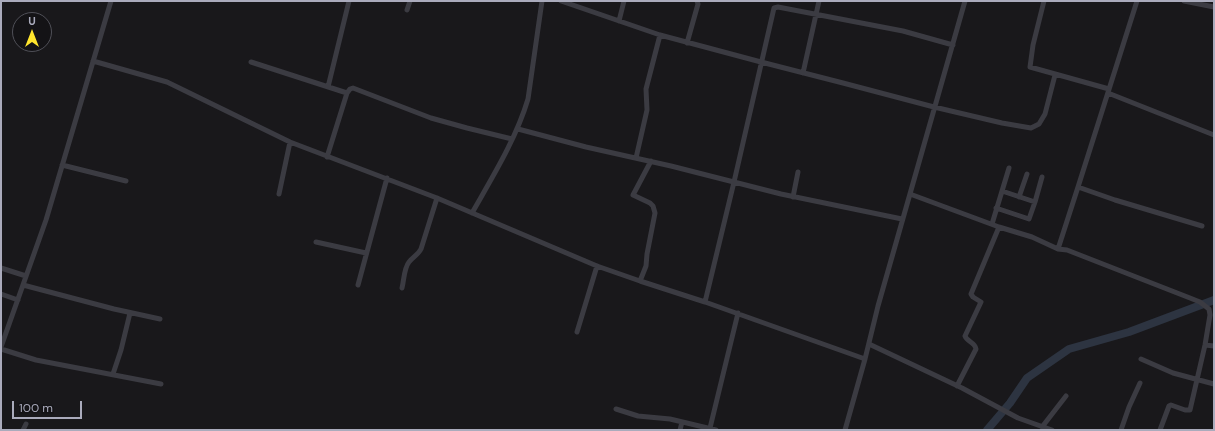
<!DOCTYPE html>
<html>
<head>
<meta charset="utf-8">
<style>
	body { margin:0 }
	#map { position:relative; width:1215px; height:431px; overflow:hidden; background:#19181b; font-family:"DM Sans",sans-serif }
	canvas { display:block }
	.frame { position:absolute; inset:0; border:2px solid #aaabbc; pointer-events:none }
	.north { position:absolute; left:12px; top:12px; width:40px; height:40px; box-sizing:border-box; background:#141316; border:1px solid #505058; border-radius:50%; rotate:0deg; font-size:11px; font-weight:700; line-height:16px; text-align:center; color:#aaabbc }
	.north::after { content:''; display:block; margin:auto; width:14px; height:18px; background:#ffe52d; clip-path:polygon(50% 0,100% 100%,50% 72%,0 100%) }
	.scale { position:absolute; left:12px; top:401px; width:70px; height:18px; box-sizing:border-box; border:2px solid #aaabbc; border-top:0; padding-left:5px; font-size:12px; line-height:14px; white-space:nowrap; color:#aaabbc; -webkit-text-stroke:3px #141316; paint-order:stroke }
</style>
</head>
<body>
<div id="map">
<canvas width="1215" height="431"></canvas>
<div class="frame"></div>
<div class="north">U</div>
<div class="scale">100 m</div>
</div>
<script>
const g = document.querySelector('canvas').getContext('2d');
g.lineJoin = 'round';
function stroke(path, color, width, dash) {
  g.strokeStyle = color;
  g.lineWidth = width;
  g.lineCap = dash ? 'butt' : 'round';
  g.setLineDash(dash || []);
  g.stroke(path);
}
stroke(new Path2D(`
	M987,430L1010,403L1027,378L1069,349L1129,332L1214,300`), '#2d3441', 8);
stroke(new Path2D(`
	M561,1L660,35L761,62L843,83L934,107L1002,123L1031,128L1039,124L1045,114L1055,75
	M1044,1L1033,45L1030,67L1109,89
	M1137,1L1078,187L1058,249L1067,250L1190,298L1200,302L1209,309L1210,315L1205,345L1190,410H1185L1171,405L1169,406L1160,430
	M1184,1L1214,7
	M407,10L410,1
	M619,21L624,1
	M687,43L698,4L697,1
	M93,61L167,82L290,142L437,198L597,266L640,281L705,302L865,359
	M251,62L347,93
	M803,73L819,1
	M328,87L349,1
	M1108,93L1214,135
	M518,129L586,147L671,166L781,194L902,219
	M327,157L347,93L350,89L353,88L431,118L467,128L512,139
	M636,158L647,110L646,89L660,35
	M62,165L126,181
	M1078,187L1115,200L1202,226
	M1002,191L1035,202L1042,177
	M279,194L290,142
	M910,194L999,227L1032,237L1058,249
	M793,197L798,172
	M1019,197L1027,174
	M996,208L1029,219L1035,202
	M472,213C493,176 516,139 528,99L542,1
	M992,224L1009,168
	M316,242L366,253
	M1,268L26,276
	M640,281L646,266L647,254L655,213L653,206L650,203L633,195L651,161
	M23,285L114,309L160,319
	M358,285L387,178
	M402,288C404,280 404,268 409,262C413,257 418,255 421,249L437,198
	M1,294L18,300
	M705,302L734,182L774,8L778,7L903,31L953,45
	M577,332L597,266
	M869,344L962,388L1018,418L1052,430
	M1205,345L1214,346
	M1,347L46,220L111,1
	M1,349L36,360L161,384
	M1141,359L1173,373L1214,384
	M113,374L121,350L130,313
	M957,386L976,349C975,342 967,342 965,336L981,302L973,297L971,294L999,227
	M616,409L638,416L670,419L716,430
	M1042,427L1066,396
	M710,428L738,313
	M23,430L26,424
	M680,430L682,422
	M845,430L865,359L878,306L965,1
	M1121,430L1129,407L1140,383`), '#3b3b42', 5);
</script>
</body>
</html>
